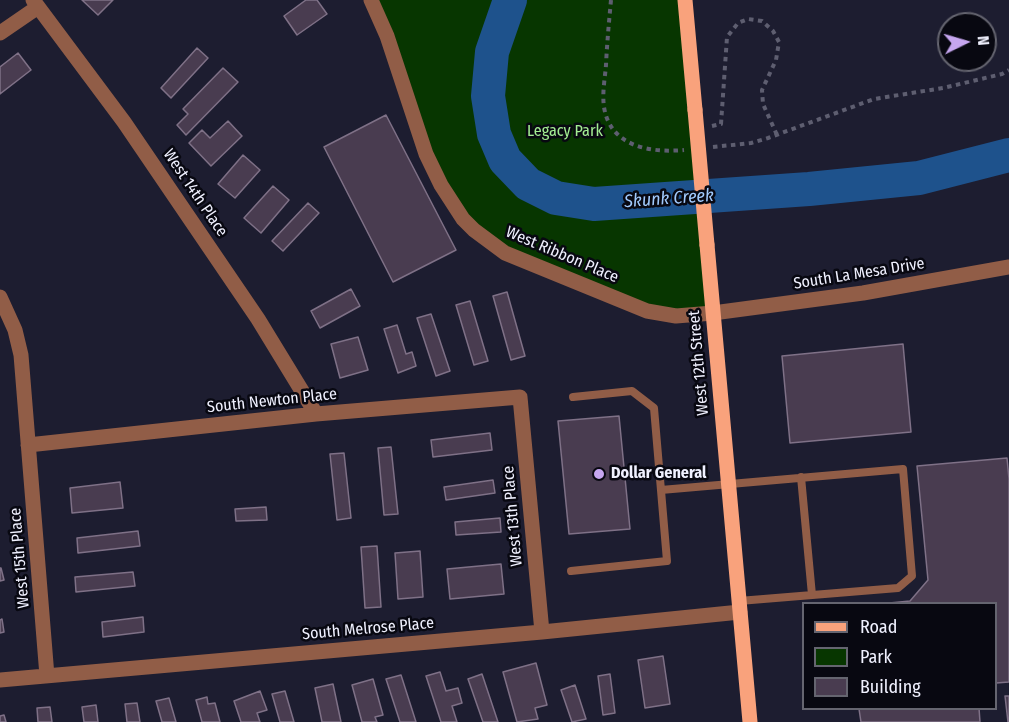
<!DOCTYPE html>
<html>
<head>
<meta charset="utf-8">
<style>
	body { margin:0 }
	#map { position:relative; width:1009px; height:722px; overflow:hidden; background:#1d1d30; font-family:"Fira Sans Condensed",sans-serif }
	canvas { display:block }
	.legend { position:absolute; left:802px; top:602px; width:195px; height:108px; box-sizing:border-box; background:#080811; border:2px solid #656570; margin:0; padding:8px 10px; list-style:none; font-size:18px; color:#f0f1ff }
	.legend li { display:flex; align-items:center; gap:12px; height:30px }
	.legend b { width:30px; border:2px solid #656570 }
	.north { position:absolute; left:937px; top:12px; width:60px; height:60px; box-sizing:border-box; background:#080811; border:2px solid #656570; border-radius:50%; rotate:85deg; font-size:16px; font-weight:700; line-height:24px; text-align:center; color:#f0f1ff }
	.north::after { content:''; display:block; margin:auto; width:21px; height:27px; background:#c6a6f0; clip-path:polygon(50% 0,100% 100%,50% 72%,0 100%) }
</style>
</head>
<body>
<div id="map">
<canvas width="1009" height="722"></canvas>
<ul class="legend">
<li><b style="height:8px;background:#f9a27c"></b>Road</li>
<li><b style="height:16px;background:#073600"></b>Park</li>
<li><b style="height:16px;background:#493c50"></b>Building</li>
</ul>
<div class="north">N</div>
</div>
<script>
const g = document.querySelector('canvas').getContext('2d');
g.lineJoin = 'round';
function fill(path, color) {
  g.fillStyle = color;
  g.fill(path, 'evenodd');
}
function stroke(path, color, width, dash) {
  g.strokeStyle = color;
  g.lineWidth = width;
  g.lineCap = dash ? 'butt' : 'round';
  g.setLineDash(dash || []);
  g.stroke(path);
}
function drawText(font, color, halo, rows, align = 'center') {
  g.font = font + ' "Fira Sans Condensed",sans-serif';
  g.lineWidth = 5;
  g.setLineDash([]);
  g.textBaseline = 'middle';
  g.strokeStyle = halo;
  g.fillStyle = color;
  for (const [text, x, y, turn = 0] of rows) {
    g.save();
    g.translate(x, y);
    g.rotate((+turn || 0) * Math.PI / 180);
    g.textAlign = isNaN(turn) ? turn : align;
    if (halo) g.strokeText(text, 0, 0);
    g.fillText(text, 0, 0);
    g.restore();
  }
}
fill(new Path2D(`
	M368,0H686L713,313L647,311L505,253L463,219L426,154Z`), '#073600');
stroke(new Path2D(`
	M510,0L492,52L488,96L494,134L505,160L528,184L556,198L594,204L809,189L919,178L1009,155`), '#1e528c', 34);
const building = new Path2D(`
	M82,0H113L98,15Z
	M306,0H317L327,14L297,35L284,16Z
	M197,48L208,58L171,98L161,88Z
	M18,53L31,70L0,94V67Z
	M223,68L238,82L186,135L177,125L188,114L183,109Z
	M386,115L456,250L393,282L324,147Z
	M228,121L242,136L211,166L189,143L202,130L210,138Z
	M243,155L260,170L235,198L218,184Z
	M273,186L289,200L261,233L244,218Z
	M308,203L319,213L283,251L272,241Z
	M351,289L360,306L320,328L311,311Z
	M507,292L525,356L511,360L493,296Z
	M470,301L488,361L474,365L456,305Z
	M431,314L450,371L436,376L417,318Z
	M397,325L406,354L412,352L416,366L398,373L384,329Z
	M358,337L368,370L340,378L331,344Z
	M903,344L911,432L790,443L782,356Z
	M619,416L630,529L569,534L558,421Z
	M490,433L492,450L433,457L431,440Z
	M391,447L398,514L384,515L378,448Z
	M344,453L351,518L337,520L330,454Z
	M1007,458L1009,479V682L996,683V604H879L910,601L928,580L917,466Z
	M493,480L495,493L446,500L444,487Z
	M120,482L123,508L72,513L70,488Z
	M266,507L267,520L236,521L235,509Z
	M500,518L501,532L456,535L455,522Z
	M138,531L140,546L78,553L77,538Z
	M377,546L381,607L365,608L361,547Z
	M420,551L423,597L398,599L395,553Z
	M501,564L504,594L450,599L447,569Z
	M0,568H1L4,580L0,581Z
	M133,572L135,586L76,592L75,577Z
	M143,617L144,632L103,637L102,622Z
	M2,619L4,632L0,633V620Z
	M663,656L670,704L645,708L638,660Z
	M536,663L547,705L535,708L538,719L517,722L503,672Z
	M440,672L446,691L458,688L462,703L452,706L457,722H441L426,676Z
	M482,674L498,722H483L468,679Z
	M610,674L615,713L603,715L598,676Z
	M401,675L416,722H400L386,679Z
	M373,679L383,715L375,717L377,722H362L352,685Z
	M333,684L341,722H322L315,688Z
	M575,685L586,719L572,722L561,690Z
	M260,691L267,710L257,713L260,722H241L234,701Z
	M285,691L294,722H280L272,694Z
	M1005,696H1009V722H1008Z
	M207,697L208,704L215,703L220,722H202L196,700Z
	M169,698L176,722H162L156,701Z
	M137,703L140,722H127L125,704Z
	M96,705L98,722H84L82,707Z
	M50,707L52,722H38L37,708Z
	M979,708L980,722H861L859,709Z
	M4,715L6,722H0V716Z`);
fill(building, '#493c50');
stroke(building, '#7f7187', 1.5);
stroke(new Path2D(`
	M611,0C609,22 607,43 606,65C605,78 602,93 604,107C610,147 651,153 684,150
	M712,126L721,124L727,37L738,23L748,19L762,21L773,31L779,42L776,60L762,90L763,104L777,135
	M713,147L751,143L768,138L874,99L943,88L1002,74L1009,70`), '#5e5e70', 4, [4.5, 4.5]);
stroke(new Path2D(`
	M801,477L812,595
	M661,490L903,469L912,576L898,588L739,601
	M571,571L667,561L654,408L632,391L573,397`), '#915d47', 8);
stroke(new Path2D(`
	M33,0L124,122L258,319L316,414
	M371,0L387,36L426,154L441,185L463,219L474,230L505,253L647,311L676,316L713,313
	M0,33L38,7
	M0,297L15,330L21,355L47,676
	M28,445L316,414L520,397L542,632
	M0,680L542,632L740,612`), '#915d47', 15);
stroke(new Path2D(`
	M713,313L863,293L1009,267`), '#915d47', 15);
stroke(new Path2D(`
	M685,0L695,110
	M707,245L750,722`), '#f9a27c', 15);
stroke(new Path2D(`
	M695,110L707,245`), '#f9a27c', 15);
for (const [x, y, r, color] of [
	[599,474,6,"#c6a6f0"]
]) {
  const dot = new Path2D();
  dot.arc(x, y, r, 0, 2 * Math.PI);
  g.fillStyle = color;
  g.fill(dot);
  stroke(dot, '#080811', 2);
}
drawText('16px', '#a3ed93', '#080811', [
	["Legacy Park",565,132]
]);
drawText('16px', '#f0f1ff', '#080811', [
	["West 14th Place",195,193,56],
	["West Ribbon Place",562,255,23],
	["South La Mesa Drive",859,274,-9],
	["West 12th Street",699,363,-95],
	["South Newton Place",272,401,-6],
	["West 13th Place",513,516,-95],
	["West 15th Place",20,558,-95],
	["South Melrose Place",368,629,-5]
]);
drawText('bold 16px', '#f0f1ff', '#080811', [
	["Dollar General",611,474]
], 'left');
drawText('italic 18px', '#a1cafd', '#080811', [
	["Skunk Creek",669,199,-4]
]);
</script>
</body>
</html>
